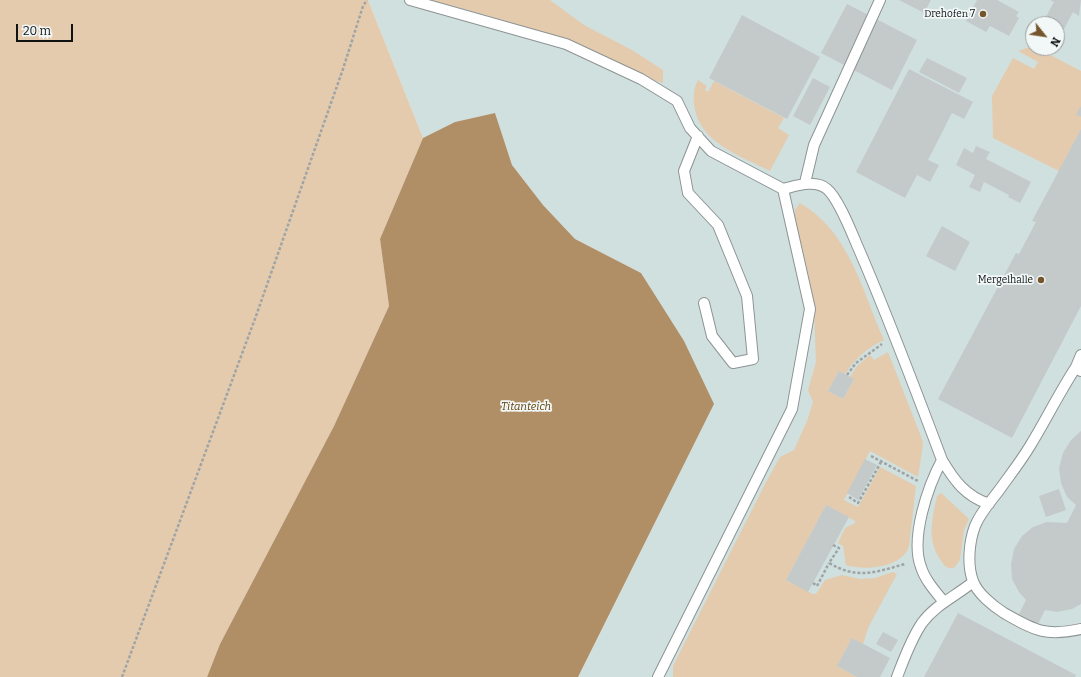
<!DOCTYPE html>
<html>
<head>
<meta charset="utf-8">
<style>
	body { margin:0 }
	#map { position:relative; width:1081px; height:677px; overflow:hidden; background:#e5ebeb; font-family:Bitter,serif }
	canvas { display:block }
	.north { position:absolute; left:1025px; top:16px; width:40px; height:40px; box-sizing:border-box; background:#f2f8f8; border:1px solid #989c9c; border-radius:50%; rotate:120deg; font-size:11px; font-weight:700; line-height:16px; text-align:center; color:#111313 }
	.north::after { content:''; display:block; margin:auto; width:14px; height:18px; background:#75552b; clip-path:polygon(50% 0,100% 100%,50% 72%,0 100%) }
	.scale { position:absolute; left:16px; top:24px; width:57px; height:18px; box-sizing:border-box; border:2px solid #111313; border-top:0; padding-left:5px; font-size:12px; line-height:14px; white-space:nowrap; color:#111313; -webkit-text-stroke:3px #f2f8f8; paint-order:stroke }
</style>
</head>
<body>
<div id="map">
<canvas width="1081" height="677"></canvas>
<div class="north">N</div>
<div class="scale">20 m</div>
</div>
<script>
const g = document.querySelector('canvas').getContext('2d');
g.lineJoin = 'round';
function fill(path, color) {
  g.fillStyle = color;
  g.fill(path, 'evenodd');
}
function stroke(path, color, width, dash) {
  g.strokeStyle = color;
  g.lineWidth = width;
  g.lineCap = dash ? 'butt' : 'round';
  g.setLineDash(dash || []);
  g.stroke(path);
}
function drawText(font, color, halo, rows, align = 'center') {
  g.font = font + ' Bitter,serif';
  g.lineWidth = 3.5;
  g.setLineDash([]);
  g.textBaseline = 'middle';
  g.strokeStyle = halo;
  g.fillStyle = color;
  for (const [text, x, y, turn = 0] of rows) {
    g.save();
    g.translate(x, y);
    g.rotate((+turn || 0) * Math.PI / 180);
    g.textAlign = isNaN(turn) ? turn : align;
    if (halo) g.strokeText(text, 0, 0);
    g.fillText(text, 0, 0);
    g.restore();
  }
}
fill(new Path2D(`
	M368,0H1081V677H578L714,404L641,273L575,239L543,205L512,165L495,113L455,122L423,138ZM1033,24H1057V48H1033Z`), '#d0e0df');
fill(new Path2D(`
	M0,0H368L423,138L380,239L389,306L334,426L220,644L207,677H0Z
	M429,0H550L584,25L632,50L663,70V83C631,74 603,55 572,43C525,26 477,12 429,0Z
	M1033,46L1081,71V129L1059,171L993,138L992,96L1013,58L1034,69L1038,62L1018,51Z
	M698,80L707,86L705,90L708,92L714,81L784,118L778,128L789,135L770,171C741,156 698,143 694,104C693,95 694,88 698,80Z
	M800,203C850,232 862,291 884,340C868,347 854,360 845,374L839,371L828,391L843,399L854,380L850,377L857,366L870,355L874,360L888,352L922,439L923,445L918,477L870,451L844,500L858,507L880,467L916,486L909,546C903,568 864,571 846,565L843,546L838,543L845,528L855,523V521L826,505L786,580L813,594H816L825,580L842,575L860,579L875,578L893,572L897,574L869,626L863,644L852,638L837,666L857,677H673V666L765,484L780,457L794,450L807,421L813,402L808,390L816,362L814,311L808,272L795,219V210Z
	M941,493L969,519L964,530L960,560L954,568C948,569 945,567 942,562C926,541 932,520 937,496Z`), '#e4cbae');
fill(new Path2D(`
	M495,113L512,165L543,205L575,239L641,273L684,341L714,404L578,677H207L220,644L334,426L389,306L380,239L423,138L455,122Z`), '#b08f66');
fill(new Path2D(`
	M899,0H931L924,13Z
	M977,0H997L1019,12L1016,16L1019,18L1009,36L990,26L986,32L966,21Z
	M1050,0H1081L1079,16L1073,12L1060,37L1057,36V24H1042L1054,2Z
	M847,4L917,40L892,90L821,53Z
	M742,15L820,57L787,119L709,78Z
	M927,58L967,78L959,93L919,72Z
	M909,69L973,102L964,119L952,113L928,160L939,165L930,182L917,175L905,198L856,172Z
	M813,78L830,87L810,125L793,116Z
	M1081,106V117L1076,114Z
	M1081,129V306L1012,438L938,399L1016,253L1019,254L1036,222L1032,221Z
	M976,146L990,152L986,159L1031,182L1020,203L1008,197L1009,195L984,182L980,192L969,187L975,175L956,165L964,148L973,153Z
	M942,226L970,242L955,271L926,256Z
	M839,371L854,379L843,399L828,391Z
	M1081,431V604L1072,609L1057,612L1045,610L1038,624L1019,614L1026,600L1019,592L1012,579L1011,564L1014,549L1022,536L1033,527L1047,522L1067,523L1076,505L1067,497L1061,483L1059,468L1063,453L1071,440Z
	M865,459L877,465L858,500L847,493Z
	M1059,489L1066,510L1046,517L1039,496Z
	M826,505L849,517L808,592L786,580Z
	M958,613L1076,675L1075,677H924Z
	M883,632L898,640L891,652L876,644Z
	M852,638L890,658L880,677H857L837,666Z`), '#c4cac9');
const service = new Path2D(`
	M410,0L566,44L641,79L677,101L690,128L711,151L783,189L810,309L792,409L658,677
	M698,136L684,171L688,193L718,225L747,296L753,359L733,363L712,336L704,303
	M805,183L814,145L880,0
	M783,189C796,186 815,179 827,189C838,198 851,231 857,245C888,316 915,388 942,460C954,480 965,496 989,504
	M1076,367L1081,355
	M1081,371L1076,367C1059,393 1046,420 1030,446C1021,461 1010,475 1000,489C992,500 980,513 975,526C969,542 967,565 973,581C977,593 993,606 1004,613C1034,630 1045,637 1081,629
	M942,460C928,486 910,538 921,567C925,580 935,591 944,602
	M897,677C904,659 911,639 922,623C935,605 956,596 973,582`);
stroke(service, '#8d9393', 12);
stroke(new Path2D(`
	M847,375L856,363L882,344
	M871,456L918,481
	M849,497L858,503L881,462
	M833,545L839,548L829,563C858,580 876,572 905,564
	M813,583L817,586L829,563
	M122,677L256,316L343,69L363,6L367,0`), '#9fa4a4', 2.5, [3, 2]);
stroke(service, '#fff', 10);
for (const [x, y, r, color] of [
	[983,14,4,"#75552b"],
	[1041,280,4,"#75552b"]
]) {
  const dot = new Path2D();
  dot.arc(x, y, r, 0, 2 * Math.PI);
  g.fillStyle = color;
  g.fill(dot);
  stroke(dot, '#f2f8f8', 1.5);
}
drawText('10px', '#111313', '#f2f8f8', [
	["Drehofen 7",975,14],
	["Mergelhalle",1033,280]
], 'right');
drawText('italic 11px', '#613f0a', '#f2f8f8', [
	["Titanteich",526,407]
]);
</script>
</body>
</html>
